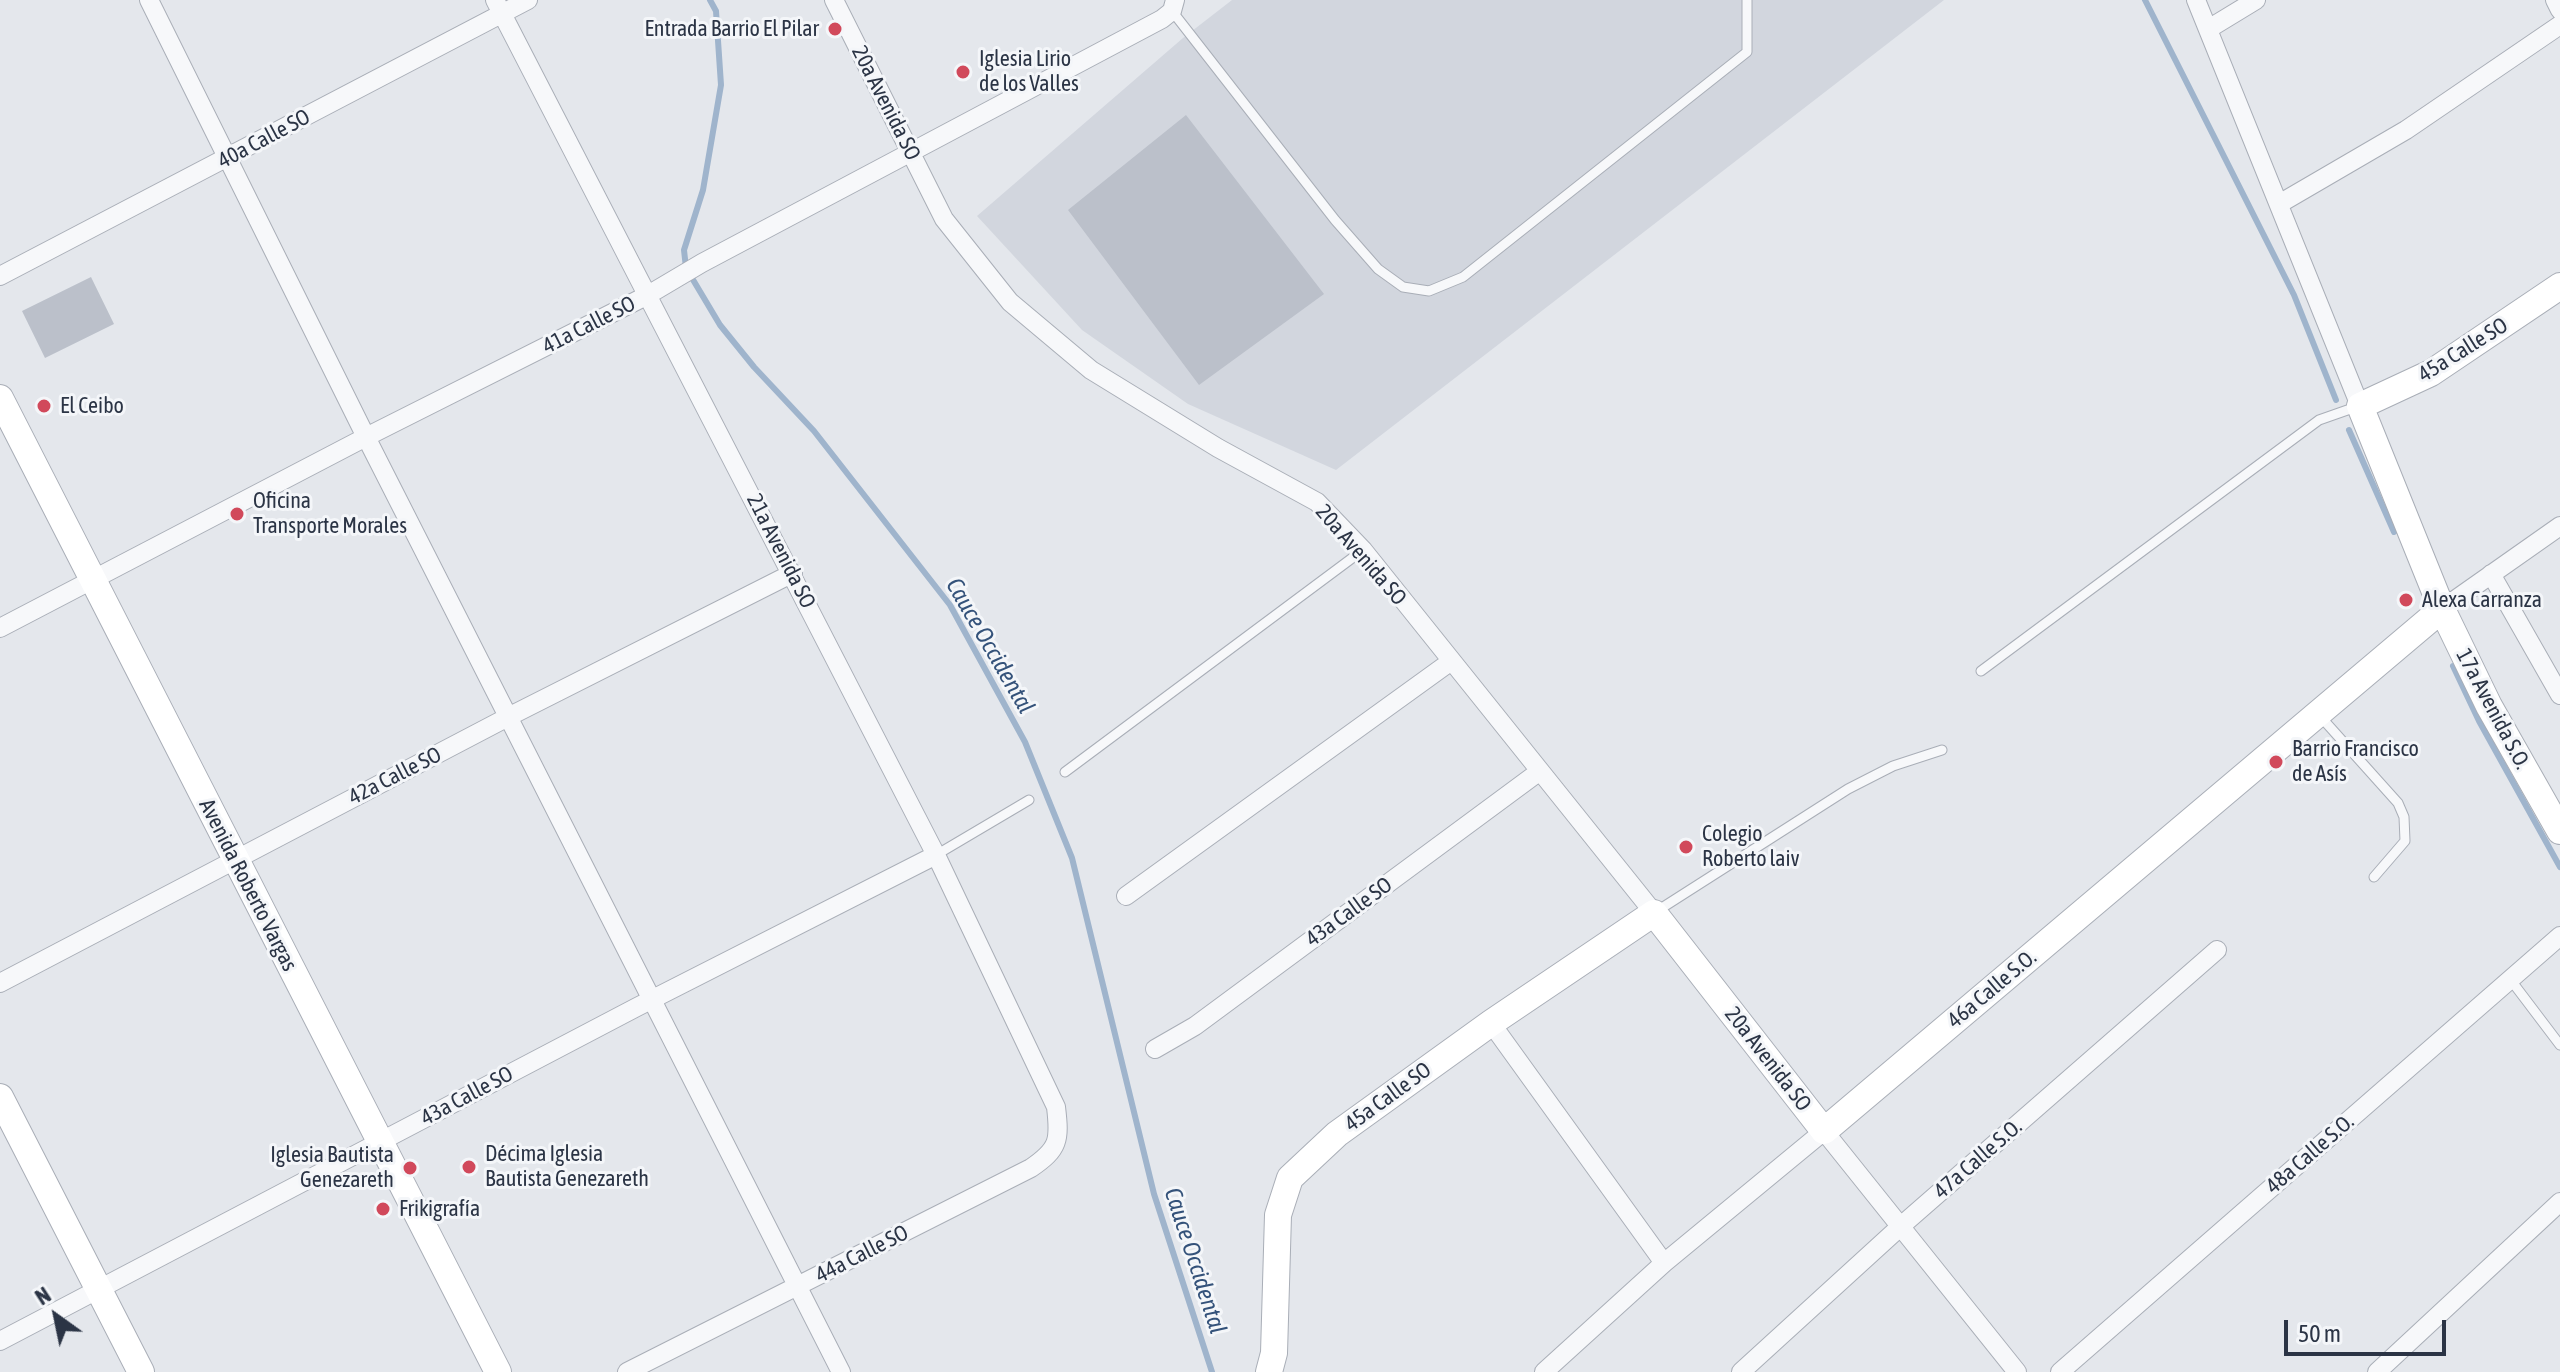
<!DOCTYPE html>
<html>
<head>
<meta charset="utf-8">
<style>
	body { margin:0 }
	#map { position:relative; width:2560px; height:1372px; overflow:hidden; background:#e4e7ec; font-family:"Asap Condensed",sans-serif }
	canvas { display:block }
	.north { position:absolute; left:16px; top:1276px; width:80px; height:80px; -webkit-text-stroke:6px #f4f6f9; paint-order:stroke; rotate:327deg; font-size:22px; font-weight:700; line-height:32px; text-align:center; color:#2b3445 }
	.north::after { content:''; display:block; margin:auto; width:28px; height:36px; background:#2b3445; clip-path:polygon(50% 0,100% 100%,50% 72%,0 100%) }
	.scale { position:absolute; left:2284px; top:1320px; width:162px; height:36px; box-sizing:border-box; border:4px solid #2b3445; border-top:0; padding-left:10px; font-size:24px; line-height:28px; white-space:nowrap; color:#2b3445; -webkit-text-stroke:6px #f4f6f9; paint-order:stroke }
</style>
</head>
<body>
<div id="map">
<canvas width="2560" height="1372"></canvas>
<div class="north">N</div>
<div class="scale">50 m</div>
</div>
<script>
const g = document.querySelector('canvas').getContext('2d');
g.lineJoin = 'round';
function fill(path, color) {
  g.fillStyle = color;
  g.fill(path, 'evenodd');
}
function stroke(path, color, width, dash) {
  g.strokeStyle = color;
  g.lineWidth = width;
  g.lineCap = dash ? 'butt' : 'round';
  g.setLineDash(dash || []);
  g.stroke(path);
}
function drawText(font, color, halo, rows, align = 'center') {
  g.font = font + ' "Asap Condensed",sans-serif';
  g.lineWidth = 6;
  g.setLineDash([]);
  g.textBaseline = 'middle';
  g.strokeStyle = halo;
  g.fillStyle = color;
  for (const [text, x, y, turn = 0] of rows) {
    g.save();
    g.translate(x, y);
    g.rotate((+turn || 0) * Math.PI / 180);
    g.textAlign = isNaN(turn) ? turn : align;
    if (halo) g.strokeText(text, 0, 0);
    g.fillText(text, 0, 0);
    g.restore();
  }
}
fill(new Path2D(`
	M1232,0H1944L1336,470L1188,404L1082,330L977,216L1183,38Z`), '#d2d6de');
stroke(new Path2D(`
	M710,0L716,11L721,85L703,190L684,250L686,268L720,325L754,367L814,431L950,605L1025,742L1072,858L1154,1194L1212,1372
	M2145,0L2294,295L2336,400
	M2349,430L2394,532
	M2453,666L2479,721L2560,867`), '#9fb4cc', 6);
fill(new Path2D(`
	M1186,115L1324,294L1199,385L1068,210Z
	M91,277L114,324L45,358L22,311Z`), '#bbc0ca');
const lane = new Path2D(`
	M1172,11L1335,220L1378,269L1403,287L1429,291L1463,277L1747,52V0
	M1981,671L2319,420L2356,407
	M2320,716L2398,803L2404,817L2405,841L2374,877
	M1065,772L1363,550
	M936,855L1029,800
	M1657,911L1848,789L1893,766L1942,750
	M2510,979L2560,1045`);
const street = new Path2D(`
	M149,0L366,437L841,1372
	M495,0L936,855L1056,1107C1060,1140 1059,1149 1031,1168L627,1372
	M834,0L944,219L1010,302L1091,370L1218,448L1317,502L1363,550L1654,913
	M2196,0L2360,406
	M2555,0L2560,10
	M2210,28L2256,0
	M2279,204L2406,130L2560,25
	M0,276L528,0
	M2491,574L2560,695
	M2442,609L2560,526
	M0,628L366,437L648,295L702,263L1162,19L1172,11L1175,0
	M1126,896L1450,662
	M0,983L508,717L793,573
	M1491,1023L1664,1263
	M1155,1049L1195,1026L1540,771
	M0,1341L637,1007L936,855
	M1544,1372L1664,1263L1824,1131L2017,1372
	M1741,1372L1901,1226L2217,950
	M2060,1372L2560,936
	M2377,1372L2560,1202`);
const secondary = new Path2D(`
	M2560,286L2431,373L2360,406L2442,609L2489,706L2560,831
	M0,398L498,1372
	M0,1097L141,1372
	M1269,1372L1274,1353L1278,1215L1290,1178L1337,1134L1491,1023L1654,913L1824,1131L2442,609`);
stroke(lane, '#a9aeb7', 11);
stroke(street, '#a9aeb7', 20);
stroke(secondary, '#a9aeb7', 28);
stroke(lane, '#f7f8fa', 9);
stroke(street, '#f7f8fa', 18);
stroke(secondary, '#fff', 26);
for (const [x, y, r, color] of [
	[835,29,8,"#d1495b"],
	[963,72,8,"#d1495b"],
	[44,406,8,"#d1495b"],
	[237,514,8,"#d1495b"],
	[2406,600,8,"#d1495b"],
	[2276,762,8,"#d1495b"],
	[1686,847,8,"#d1495b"],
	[469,1167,8,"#d1495b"],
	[410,1168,8,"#d1495b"],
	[383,1209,8,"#d1495b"]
]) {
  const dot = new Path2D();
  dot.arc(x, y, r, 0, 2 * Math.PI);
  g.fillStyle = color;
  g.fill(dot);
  stroke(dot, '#f4f6f9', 3);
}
drawText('22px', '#2b3445', '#f4f6f9', [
	["Entrada Barrio El Pilar",819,29,"right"],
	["Iglesia Lirio",979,59],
	["de los Valles",979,84],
	["El Ceibo",60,406],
	["Oficina",253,501],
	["Transporte Morales",253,526],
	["Alexa Carranza",2422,600],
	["Barrio Francisco",2292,749],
	["de Asís",2292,774],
	["Colegio",1702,834],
	["Roberto laiv",1702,859],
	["Décima Iglesia",485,1154],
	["Bautista Genezareth",485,1179],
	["Iglesia Bautista",394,1155,"right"],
	["Genezareth",394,1180,"right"],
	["Frikigrafía",399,1209]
], 'left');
drawText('22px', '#2b3445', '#f4f6f9', [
	["20a Avenida SO",886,103,63],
	["40a Calle SO",264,139,-28],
	["41a Calle SO",589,325,-27],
	["45a Calle SO",2463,350,-32],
	["21a Avenida SO",781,551,63],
	["20a Avenida SO",1361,555,49],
	["17a Avenida S.O.",2493,709,62],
	["42a Calle SO",395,776,-27],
	["Avenida Roberto Vargas",248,885,63],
	["43a Calle SO",1349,912,-36],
	["46a Calle S.O.",1992,989,-40],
	["20a Avenida SO",1768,1059,52],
	["43a Calle SO",467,1096,-28],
	["45a Calle SO",1388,1097,-36],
	["48a Calle S.O.",2310,1154,-41],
	["47a Calle S.O.",1978,1159,-41],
	["44a Calle SO",862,1254,-27]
]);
drawText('italic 24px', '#34527a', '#f4f6f9', [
	["Cauce Occidental",990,646,60],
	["Cauce Occidental",1195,1261,72]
]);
</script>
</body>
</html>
